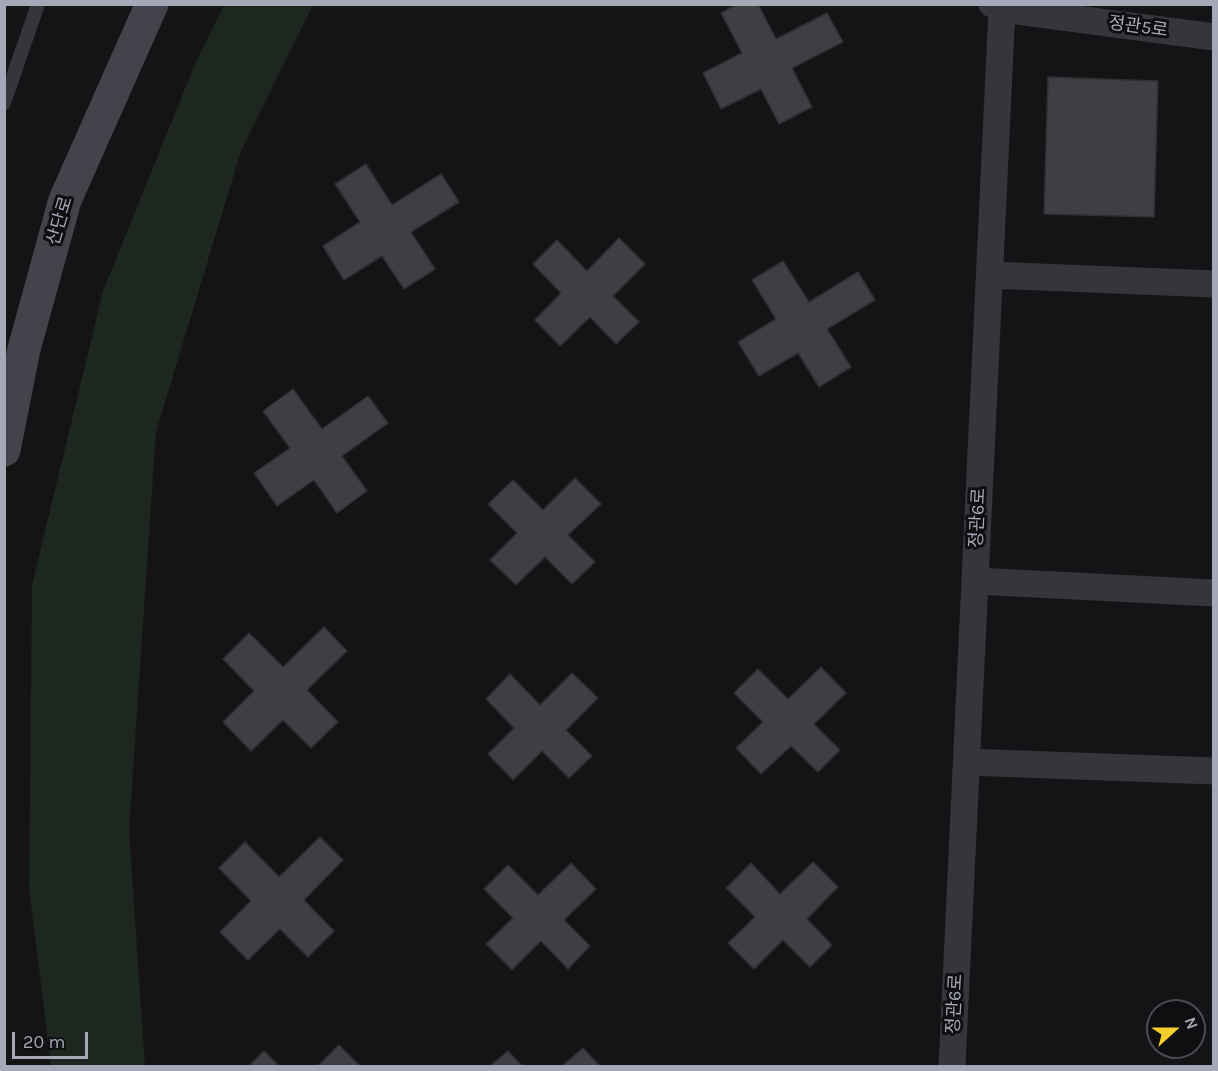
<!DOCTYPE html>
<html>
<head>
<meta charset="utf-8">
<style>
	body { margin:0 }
	#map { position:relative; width:1218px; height:1071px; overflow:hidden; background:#141416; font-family:Karla,sans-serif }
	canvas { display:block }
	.frame { position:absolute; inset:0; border:6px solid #a5a8b7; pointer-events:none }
	.north { position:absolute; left:1146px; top:999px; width:60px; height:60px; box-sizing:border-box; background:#0f0f11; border:2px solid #4b4c53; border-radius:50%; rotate:69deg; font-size:16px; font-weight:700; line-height:24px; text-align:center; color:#a5a8b7 }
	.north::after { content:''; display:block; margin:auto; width:21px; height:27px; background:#f6cf2c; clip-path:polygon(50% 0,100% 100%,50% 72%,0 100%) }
	.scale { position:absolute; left:12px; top:1032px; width:76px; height:27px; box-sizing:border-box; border:3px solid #a5a8b7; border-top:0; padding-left:8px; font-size:18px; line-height:21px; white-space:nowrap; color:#a5a8b7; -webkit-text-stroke:4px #0f0f11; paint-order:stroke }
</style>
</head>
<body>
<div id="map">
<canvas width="1218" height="1071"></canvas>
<div class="frame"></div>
<div class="north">N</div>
<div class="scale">20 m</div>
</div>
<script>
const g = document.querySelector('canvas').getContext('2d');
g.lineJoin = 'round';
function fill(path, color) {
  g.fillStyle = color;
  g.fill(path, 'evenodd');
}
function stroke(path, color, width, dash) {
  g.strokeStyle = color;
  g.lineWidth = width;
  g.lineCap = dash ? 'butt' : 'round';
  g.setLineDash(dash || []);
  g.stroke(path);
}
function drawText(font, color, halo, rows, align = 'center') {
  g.font = font + ' Karla,"Noto Sans KR",sans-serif';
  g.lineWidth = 6;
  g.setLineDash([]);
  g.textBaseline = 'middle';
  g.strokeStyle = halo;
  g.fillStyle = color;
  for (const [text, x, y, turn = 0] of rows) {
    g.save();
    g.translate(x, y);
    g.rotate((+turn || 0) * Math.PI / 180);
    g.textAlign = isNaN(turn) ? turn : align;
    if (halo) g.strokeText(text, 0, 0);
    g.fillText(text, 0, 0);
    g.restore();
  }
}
fill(new Path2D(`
	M224,5H313L241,151L156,432L129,830L145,1066H51L29,888L32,585L103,291L195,64Z`), '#1e2620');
const building = new Path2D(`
	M737,4H758L776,39L827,13L843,42L792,68L812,107L779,124L761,89L721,109L703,73L742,53L721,13Z
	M1048,77L1158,81L1154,217L1044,214Z
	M366,164L392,205L441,174L459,202L411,232L435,269L404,289L382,256L344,280L323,246L360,222L335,184Z
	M619,238L645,264L613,296L639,322L616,344L590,317L560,346L535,320L561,293L533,264L557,240L587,271Z
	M783,261L809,302L858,272L875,300L827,329L851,367L819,387L798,353L759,376L738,342L776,319L752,280Z
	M293,389L322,429L368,396L388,423L342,456L367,491L337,513L314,480L277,506L254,473L290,448L263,411Z
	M575,478L601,504L568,535L595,562L572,584L545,557L516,585L490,560L517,533L488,504L513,480L543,510Z
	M324,627L347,651L307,690L338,722L311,748L283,720L251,751L223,722L254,691L223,659L249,633L283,667Z
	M821,667L846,693L814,724L840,750L818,772L791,746L761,774L736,748L763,722L734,693L758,669L788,699Z
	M572,673L598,698L566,730L592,756L569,778L542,751L513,780L488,754L514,728L486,699L510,674L540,705Z
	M320,837L343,860L304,900L334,931L308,957L280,929L248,960L220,932L251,901L219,868L245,842L279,877Z
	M813,862L838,887L807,919L832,945L810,967L783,940L754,969L728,943L755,917L726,888L751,863L780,894Z
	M571,863L596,889L564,920L590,946L568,969L541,941L512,970L486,944L513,918L484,889L508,865L538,895Z
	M339,1045L360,1066H318Z
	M583,1048L600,1066H562Z
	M264,1051L279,1066H249Z
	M508,1051L522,1066H490Z`);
fill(building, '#3e3e43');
stroke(building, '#2f2e32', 1.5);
stroke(new Path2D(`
	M4,103L38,4`), '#35353b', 14);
stroke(new Path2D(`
	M992,4L1002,9L1214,37
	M990,275L1214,284
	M975,581L1214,593
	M967,762L1214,771
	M952,1066L1002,9`), '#35353b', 27);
stroke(new Path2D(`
	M4,450L24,349L65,200L152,4`), '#43444b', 33);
drawText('18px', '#a5a8b7', '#0f0f11', [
	["정관5로",1138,27,8],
	["산단로",60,221,-73],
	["정관6로",978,518,-87],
	["정관6로",955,1004,-87]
]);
</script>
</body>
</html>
